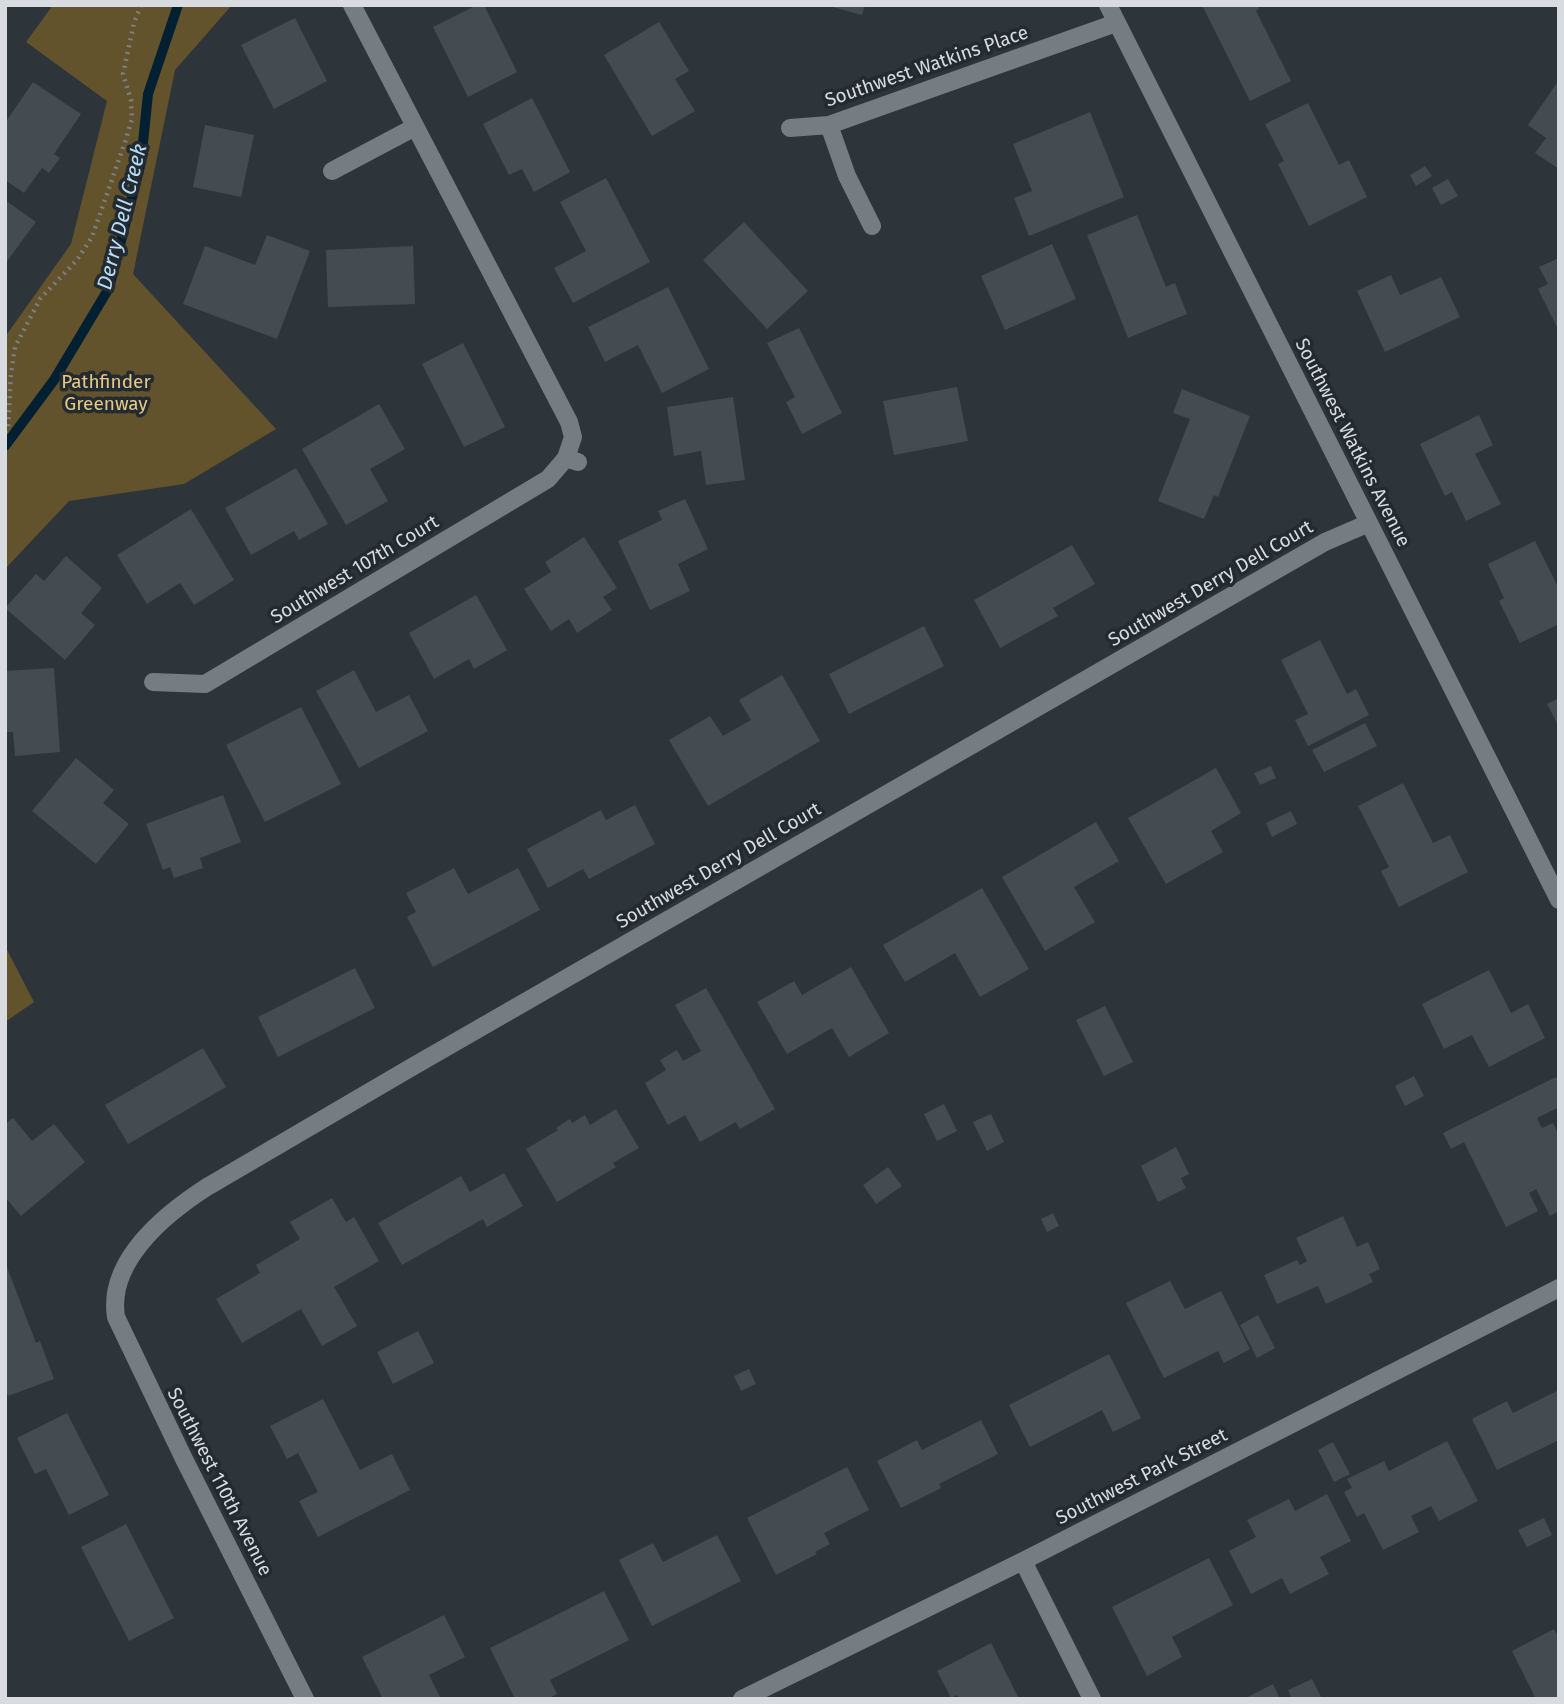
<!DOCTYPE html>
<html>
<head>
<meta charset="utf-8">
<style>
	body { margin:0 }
	#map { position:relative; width:1564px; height:1704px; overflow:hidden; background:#2e353a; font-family:"Fira Sans",sans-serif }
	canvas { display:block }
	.frame { position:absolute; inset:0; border:7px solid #d8dce0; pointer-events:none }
</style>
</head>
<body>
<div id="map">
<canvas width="1564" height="1704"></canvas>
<div class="frame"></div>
</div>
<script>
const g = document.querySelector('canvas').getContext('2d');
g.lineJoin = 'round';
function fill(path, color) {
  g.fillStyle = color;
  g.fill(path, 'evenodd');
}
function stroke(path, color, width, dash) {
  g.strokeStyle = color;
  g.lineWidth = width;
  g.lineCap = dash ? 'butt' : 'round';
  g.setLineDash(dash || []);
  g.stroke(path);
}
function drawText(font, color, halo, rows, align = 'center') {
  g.font = font + ' "Fira Sans",sans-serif';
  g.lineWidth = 7;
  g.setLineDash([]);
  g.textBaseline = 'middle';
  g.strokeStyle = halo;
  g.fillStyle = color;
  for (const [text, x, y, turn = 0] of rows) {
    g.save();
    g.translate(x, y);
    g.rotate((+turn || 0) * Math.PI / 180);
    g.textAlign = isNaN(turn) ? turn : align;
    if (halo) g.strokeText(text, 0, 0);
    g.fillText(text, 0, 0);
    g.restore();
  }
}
fill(new Path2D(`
	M53,5H232L175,70L133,274L276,429L184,484L69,501L5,569V337L71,244L107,101L26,42Z
	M5,946L34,1002L5,1022Z`), '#63532c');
stroke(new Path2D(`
	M5,446L54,380L109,288L141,162L148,94L178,5`), '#031f32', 10);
fill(new Path2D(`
	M477,5H484L517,72L468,97L433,27Z
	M825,5H865L862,15Z
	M1202,5H1257L1259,9L1256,11L1291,81L1250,101Z
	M295,18L327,81L274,109L241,45Z
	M659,22L689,71L675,79L695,111L652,136L604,55Z
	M1559,80V169L1535,153L1546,138L1528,125Z
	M33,82L81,114L54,154L60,158L49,173L42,168L24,193L5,180V123Z
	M532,98L570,172L534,192L522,169L509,175L483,124Z
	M1308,103L1339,165L1349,160L1367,197L1309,226L1278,164L1284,161L1265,124Z
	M1090,112L1124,197L1029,236L1014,198L1032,191L1013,144Z
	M205,125L254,135L241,197L193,187Z
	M1425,166L1432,176L1416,186L1410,175Z
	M606,178L650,262L573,303L554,268L586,251L560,202Z
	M1448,179L1458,196L1441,205L1432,188Z
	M5,200L36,222L5,264Z
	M1137,215L1166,287L1175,283L1187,314L1128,338L1087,235Z
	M744,222L808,291L767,329L703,260Z
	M267,235L310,251L277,339L183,304L205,246L255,265Z
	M1052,244L1076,299L1005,330L981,276Z
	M413,246L415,304L328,307L326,250Z
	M1559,258V331L1538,289L1548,284L1539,267Z
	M1391,275L1400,295L1441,277L1460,317L1385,352L1357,291Z
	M668,287L709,369L662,393L638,345L605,362L588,327Z
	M799,328L842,413L802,434L786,402L795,397L767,343Z
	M463,343L505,427L464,447L422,364Z
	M957,387L968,441L894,455L883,401Z
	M1182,389L1250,416L1218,497L1214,495L1204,519L1158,501L1190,419L1173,413Z
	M733,397L745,480L706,485L701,451L674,456L667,407Z
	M379,404L405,449L370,469L388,501L346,525L302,449Z
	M1479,415L1493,445L1475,454L1501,504L1466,521L1452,492L1445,496L1420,444Z
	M296,468L328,524L299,540L294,531L251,555L225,508Z
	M685,499L708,549L678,564L690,591L650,610L618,541L662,520L658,511Z
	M191,509L234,580L194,605L180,583L147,604L117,555Z
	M584,537L617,588L603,597L612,610L577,633L569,619L551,631L524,589L551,572L545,562Z
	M1535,541L1559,589V624L1520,643L1499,601L1504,598L1488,564Z
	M1072,545L1095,584L1053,608L1058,616L1000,648L974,600Z
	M66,556L102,588L81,613L95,625L65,660L5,608L36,574L44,581Z
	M476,595L507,650L474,669L469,659L434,679L409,633Z
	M924,626L944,666L849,714L829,674Z
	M1320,640L1347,694L1356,689L1369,715L1308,746L1295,720L1308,714L1281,660Z
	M54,668L60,752L15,756L13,732H5V671Z
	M354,670L376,712L409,695L428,731L359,768L316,691Z
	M782,675L820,741L708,806L669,740L710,716L723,736L751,720L739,700Z
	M1559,698V727L1547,704Z
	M301,707L341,784L265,822L226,745Z
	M1365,723L1377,746L1324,772L1312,750Z
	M76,758L114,790L103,803L129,824L96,864L32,811Z
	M1271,766L1276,778L1260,785L1254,773Z
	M1216,768L1241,813L1211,831L1223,852L1166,884L1128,818Z
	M1403,783L1433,843L1450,835L1468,872L1399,907L1381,871L1389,867L1358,806Z
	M223,795L241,842L200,858L203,868L174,878L170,867L163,870L146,824Z
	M635,805L655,844L589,879L583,869L548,888L527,849L601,810L606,820Z
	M1291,811L1297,824L1272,837L1266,823Z
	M1096,822L1119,861L1074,887L1095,922L1045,951L1002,877Z
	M454,868L468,894L518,868L540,910L433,967L407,917L416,912L406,893Z
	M982,888L1029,969L980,997L955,953L905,982L883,945Z
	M851,967L889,1033L849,1057L832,1028L787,1054L757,1002L794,981L802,995Z
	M355,968L375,1008L278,1057L258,1017Z
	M1489,970L1511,1013L1528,1004L1545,1038L1489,1067L1472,1035L1444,1049L1422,1004Z
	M706,988L775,1109L740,1129L736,1122L700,1142L685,1115L668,1125L645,1083L666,1070L660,1060L677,1050L683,1061L701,1051L675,1005Z
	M1105,1006L1133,1062L1104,1076L1076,1020Z
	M203,1048L226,1087L128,1144L105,1105Z
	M1414,1076L1424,1096L1405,1106L1395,1086Z
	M1556,1077L1559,1083V1107L1537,1118L1542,1128L1553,1123L1559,1135V1211L1550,1216L1536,1189L1529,1193L1538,1211L1506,1227L1464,1142L1451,1149L1443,1133Z
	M944,1104L957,1131L937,1141L924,1114Z
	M616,1109L639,1148L613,1163L616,1167L557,1202L526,1149L558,1130L556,1128L570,1119L572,1123L585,1115L590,1125Z
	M991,1114L1004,1142L987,1151L973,1122Z
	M13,1118L32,1141L54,1124L85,1162L21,1216L5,1197V1124Z
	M1176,1147L1189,1174L1181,1178L1186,1188L1158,1202L1141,1166Z
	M888,1167L902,1186L876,1204L863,1185Z
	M504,1173L523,1206L487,1227L483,1219L402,1265L378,1223L461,1176L470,1192Z
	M332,1198L346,1222L354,1217L379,1261L334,1287L357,1326L322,1346L301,1309L242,1343L216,1299L260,1273L256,1265L300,1239L290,1222Z
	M1053,1213L1059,1226L1047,1232L1041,1219Z
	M1343,1216L1357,1247L1368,1242L1380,1269L1369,1274L1373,1282L1326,1304L1318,1286L1277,1304L1264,1275L1297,1260L1300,1265L1307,1261L1296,1238Z
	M5,1262L36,1343L40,1341L54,1379L8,1396L5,1388Z
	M1170,1281L1185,1309L1221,1291L1250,1349L1224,1363L1218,1351L1164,1378L1126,1303Z
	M1258,1315L1275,1348L1257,1358L1240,1325Z
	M418,1331L434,1363L393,1384L377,1352Z
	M1109,1354L1141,1418L1113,1432L1102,1410L1030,1447L1009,1405Z
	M749,1369L756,1384L741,1391L734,1376Z
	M1559,1390V1440L1497,1470L1472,1419L1507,1401L1513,1413Z
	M323,1399L360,1470L392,1454L410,1490L318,1537L299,1501L318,1492L298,1453L287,1459L270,1426Z
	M67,1413L109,1495L69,1515L46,1469L35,1474L17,1438Z
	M981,1420L998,1454L939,1484L941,1488L901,1508L877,1461L917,1440L922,1450Z
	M1447,1441L1478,1501L1439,1521L1431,1506L1411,1516L1419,1532L1383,1550L1364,1513L1357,1517L1344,1492L1352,1488L1347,1479L1384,1461L1389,1471Z
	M1333,1442L1350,1474L1334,1482L1318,1450Z
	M847,1467L869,1510L824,1533L830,1544L815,1552L817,1554L776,1575L747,1518Z
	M1327,1494L1351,1541L1320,1557L1329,1574L1290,1594L1282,1578L1251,1594L1229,1551L1256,1537L1247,1520L1289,1499L1295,1511Z
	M1544,1518L1552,1535L1527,1547L1518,1530Z
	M126,1524L174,1618L129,1641L81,1547Z
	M717,1535L741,1581L652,1626L619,1560L653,1543L663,1562Z
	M1209,1558L1233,1605L1172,1637L1182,1657L1147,1676L1112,1607Z
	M604,1591L629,1640L550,1680L557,1694L548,1699H515L490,1648Z
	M444,1615L465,1657L429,1675L441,1699H383L362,1657Z
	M1554,1629L1559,1638V1699H1536L1512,1651Z
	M991,1643L1019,1699H959L957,1695L951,1698L937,1671Z
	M1312,1679L1322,1699H1292L1288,1690Z
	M1273,1684L1280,1699H1244Z`), '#444b51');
stroke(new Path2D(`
	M5,432L8,428L11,374L15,347L40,299L77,260L92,237L125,142L132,119L131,100L123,74L134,23L141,5`), '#7a8085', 4.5, [2, 5]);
stroke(new Path2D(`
	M352,5L569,422L573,437L566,458
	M1108,5L1559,900
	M829,125L847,176L872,226
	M790,128L829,125L1116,23
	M332,171L415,127
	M153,682L205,684L548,479L566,458L578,462
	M1023,1561L1092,1699
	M305,1699L184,1459L116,1317C107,1261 165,1214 207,1187L412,1067L1325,542L1369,523
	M742,1699L1023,1561L1559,1288`), '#757c82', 18);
drawText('19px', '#d8dce0', '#242b30', [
	["Southwest Watkins Place",927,67,-19],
	["Southwest Watkins Avenue",1352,443,63],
	["Southwest 107th Court",355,570,-31],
	["Southwest Derry Dell Court",1211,584,-30],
	["Southwest Derry Dell Court",719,866,-30],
	["Southwest Park Street",1142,1477,-27],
	["Southwest 110th Avenue",219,1482,63]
]);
drawText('19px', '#e6c985', '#242b30', [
	["Pathfinder",106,383],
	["Greenway",106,405]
]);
drawText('italic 21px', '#b7dcf9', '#242b30', [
	["Derry Dell Creek",123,217,-76]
]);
</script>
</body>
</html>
